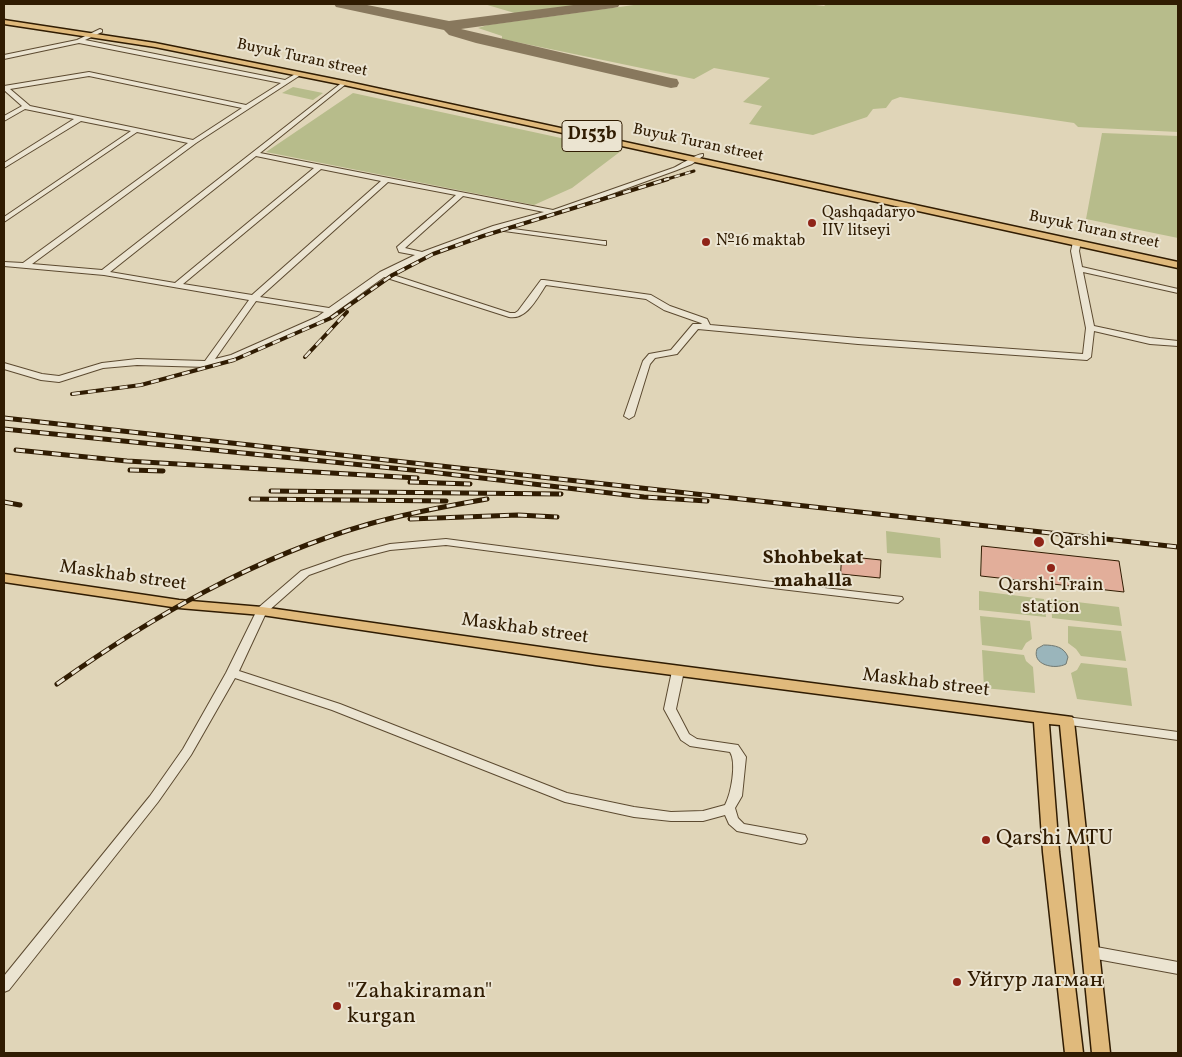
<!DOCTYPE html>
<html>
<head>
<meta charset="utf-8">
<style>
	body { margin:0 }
	#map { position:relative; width:1182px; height:1057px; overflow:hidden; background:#e0d5b8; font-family:Vollkorn,serif }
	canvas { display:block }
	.frame { position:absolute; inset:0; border:5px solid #301c02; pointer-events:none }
</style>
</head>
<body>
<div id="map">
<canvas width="1182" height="1057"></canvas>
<div class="frame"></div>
</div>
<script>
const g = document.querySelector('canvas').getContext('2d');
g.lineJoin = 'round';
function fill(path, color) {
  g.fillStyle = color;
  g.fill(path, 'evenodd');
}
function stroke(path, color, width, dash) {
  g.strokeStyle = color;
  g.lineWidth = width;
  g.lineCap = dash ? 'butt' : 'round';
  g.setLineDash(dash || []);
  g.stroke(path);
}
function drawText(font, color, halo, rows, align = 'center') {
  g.font = font + ' Vollkorn,serif';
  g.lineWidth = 4;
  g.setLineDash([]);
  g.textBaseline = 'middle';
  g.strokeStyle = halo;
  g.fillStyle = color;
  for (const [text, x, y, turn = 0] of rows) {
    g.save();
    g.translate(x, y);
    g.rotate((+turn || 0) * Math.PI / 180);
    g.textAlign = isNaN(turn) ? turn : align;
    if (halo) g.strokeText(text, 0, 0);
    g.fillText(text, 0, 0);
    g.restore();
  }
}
fill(new Path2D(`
	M484,4H590L518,14Z
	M641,4H807L824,6L827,4H1178V132L1078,127L1074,123L900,97L892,100L886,108L873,109L867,117L813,135L749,124L762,106L743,102L770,78L714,68L694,79L502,39V36L478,28L488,25Z
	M293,87L323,93L313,100L282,93Z
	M353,93L621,151L572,188L534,205L266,152Z
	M1102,133L1178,136V238L1086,219Z
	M886,531L940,538L941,558L887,553Z
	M979,591L1044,599L1046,617L979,610Z
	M1051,599L1119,607L1122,626L1052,618Z
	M980,616L1030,621L1032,639L1026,643L1022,650L982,645Z
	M1068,626L1121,631L1126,661L1081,656L1076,649L1068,643Z
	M982,650L1024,655L1026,661L1033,667L1035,693L984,688Z
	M1081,663L1127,668L1132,706L1077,699L1071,673L1077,670Z`), '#b7bc8b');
const water = new Path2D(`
	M1044,645C1055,645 1064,647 1068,657L1066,664C1055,670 1031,665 1037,649Z`);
fill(water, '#9ab5bb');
stroke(water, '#707871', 1);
fill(new Path2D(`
	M334,4H362L449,21L581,4H620L618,7L613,8L461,29L671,78L677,79L679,83L677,87L671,88L476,43L449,35L444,30L341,8L336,7Z`), '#88785d');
const building = new Path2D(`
	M982,546L1119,561L1124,592L981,576Z
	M842,556L881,560L880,578L841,574Z`);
fill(building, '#e2ae9a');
stroke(building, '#301c02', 1);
const minor = new Path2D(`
	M100,29L102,30V32L85,40L285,80L297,73L302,74L196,143L32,264L102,270L344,81L346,82V84L260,153L553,210L673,168C680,165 698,153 703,154V156L692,164L677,170L556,214L506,228L603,241H606V245L497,230L426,256L390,274L510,313H515L518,311L541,280H544L651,295L670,306L707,319L710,325L858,338L1083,354L1086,328L1071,251L1073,242L1077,240L1081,242L1079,251L1082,267L1178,289V293L1083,272L1094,326L1150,338L1178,341V346L1150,344L1094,331L1091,357L1087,360L858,344L698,329L677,354L655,358L650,364L634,416L629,419L624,416L643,361L649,354L671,350L693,324H702L701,323L664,310L646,299L546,285C537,298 527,320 509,317L384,277L323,321L237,359L207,367L137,365L103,368L59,382L41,380L4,369V363L42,374L59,376L102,363L137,359L205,361L249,300L104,275L4,266V262L23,263L188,143L137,132L4,222V217L131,131L81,121L4,168V163L74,119L25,109L4,121V116L22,106L4,90V86L89,72L246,105L281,83L79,43L4,59V55L77,40ZM89,76L242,108L193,140L30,106L10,89ZM256,156L314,168L175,283L110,272ZM321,169L381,181L252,295L183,284ZM388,182L456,195L397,247L399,252L415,255L380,272L329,308L260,297ZM463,196L544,212L493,226L422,252L405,248ZM256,301L324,312L317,317L231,355L215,359Z
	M446,539L764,581L902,597L903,599L898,603L764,587L446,545L390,550L351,560L309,575L266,613L239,671L340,704L567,793L634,807L671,812L703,811L725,805C731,794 737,763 730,752L690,746L681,740L664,709L672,671L674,668H682L684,671L676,709L689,734L697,739L738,745L746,757L742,796L735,808L738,818L744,824L805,835L807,839L805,843L801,844L737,831L729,824L725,815L703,821H671L634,817L565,802L332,710L235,678L191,755L158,802L9,990L4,992V976L150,796L183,749L226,673L258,608L301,571L344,556L390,544Z
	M1067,717L1178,732V740L1063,724L1061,721L1063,718Z
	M1091,946L1178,962V974L1091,958L1086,956L1084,952L1086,948Z`);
const major = new Path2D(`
	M4,20L155,43L344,81L1178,262V268L344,85L155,47L4,24Z
	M4,574L179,600L262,607L596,655L1072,717L1074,721L1110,1053H1092L1060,725L1049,724L1059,852L1083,1053H1065L1043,852L1034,722L596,665L262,615L179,608L4,582Z`);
stroke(minor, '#5c4a30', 2);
stroke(major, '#301c02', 3);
fill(minor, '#ebe4d1');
fill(major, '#e0ba7c');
const railFar2 = new Path2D(`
	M664,180L694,171`);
const railFar1 = new Path2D(`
	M305,357L347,312
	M72,394L141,385L234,360L331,318L391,276L433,254L483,236L668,179`);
const rail = new Path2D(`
	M4,418L1178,547
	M4,429L422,471L644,497L707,501
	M16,450L127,461L417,478
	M130,470L163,471
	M410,482L470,484
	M271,491L561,494
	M251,499L446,501
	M4,502L20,505
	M410,519L518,515L557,517
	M57,684C153,616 255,557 369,524C408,513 447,506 487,499`);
stroke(railFar2, '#301c02', 3);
stroke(railFar1, '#301c02', 4);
stroke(rail, '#301c02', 5);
stroke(railFar2, '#ebe4d1', 2, [5.5]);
stroke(railFar1, '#ebe4d1', 2.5, [8]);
stroke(rail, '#ebe4d1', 3, [9]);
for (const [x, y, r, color] of [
	[812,223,5,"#8f2418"],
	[706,242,5,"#8f2418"],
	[1039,542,6,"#8f2418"],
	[1051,568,5,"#8f2418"],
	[986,840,5,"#8f2418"],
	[957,982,5,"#8f2418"],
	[337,1006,5,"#8f2418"]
]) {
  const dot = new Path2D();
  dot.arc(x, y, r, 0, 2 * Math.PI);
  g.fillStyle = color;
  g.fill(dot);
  stroke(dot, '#ebe4d1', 2);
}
drawText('16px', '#301c02', '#ebe4d1', [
	["Buyuk Turan street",302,59,12],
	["Buyuk Turan street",698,144,12],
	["Buyuk Turan street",1094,231,12]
]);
drawText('16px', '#301c02', '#ebe4d1', [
	["Qashqadaryo",822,214],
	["IIV litseyi",822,232],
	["№16 maktab",716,242]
], 'left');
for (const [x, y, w] of [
	[592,136,60]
]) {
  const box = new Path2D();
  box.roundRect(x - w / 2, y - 15.5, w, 31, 4);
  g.fillStyle = '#ebe4d1';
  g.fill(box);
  stroke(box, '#301c02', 1);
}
drawText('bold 18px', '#301c02', null, [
	["D153b",592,136]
]);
drawText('19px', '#301c02', '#ebe4d1', [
	["Qarshi",1050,542],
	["Qarshi Train",1051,587,"center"],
	["station",1051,609,"center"]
], 'left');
drawText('19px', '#301c02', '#ebe4d1', [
	["Maskhab street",123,577,8],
	["Maskhab street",525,630,8],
	["Maskhab street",926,684,7]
]);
drawText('bold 20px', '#301c02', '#ebe4d1', [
	["Shohbekat",813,559],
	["mahalla",813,582]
]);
drawText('22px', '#301c02', '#ebe4d1', [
	["Qarshi MTU",996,840],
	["Уйгур лагман",967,982],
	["\"Zahakiraman\"",347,993],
	["kurgan",347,1018]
], 'left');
</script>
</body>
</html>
